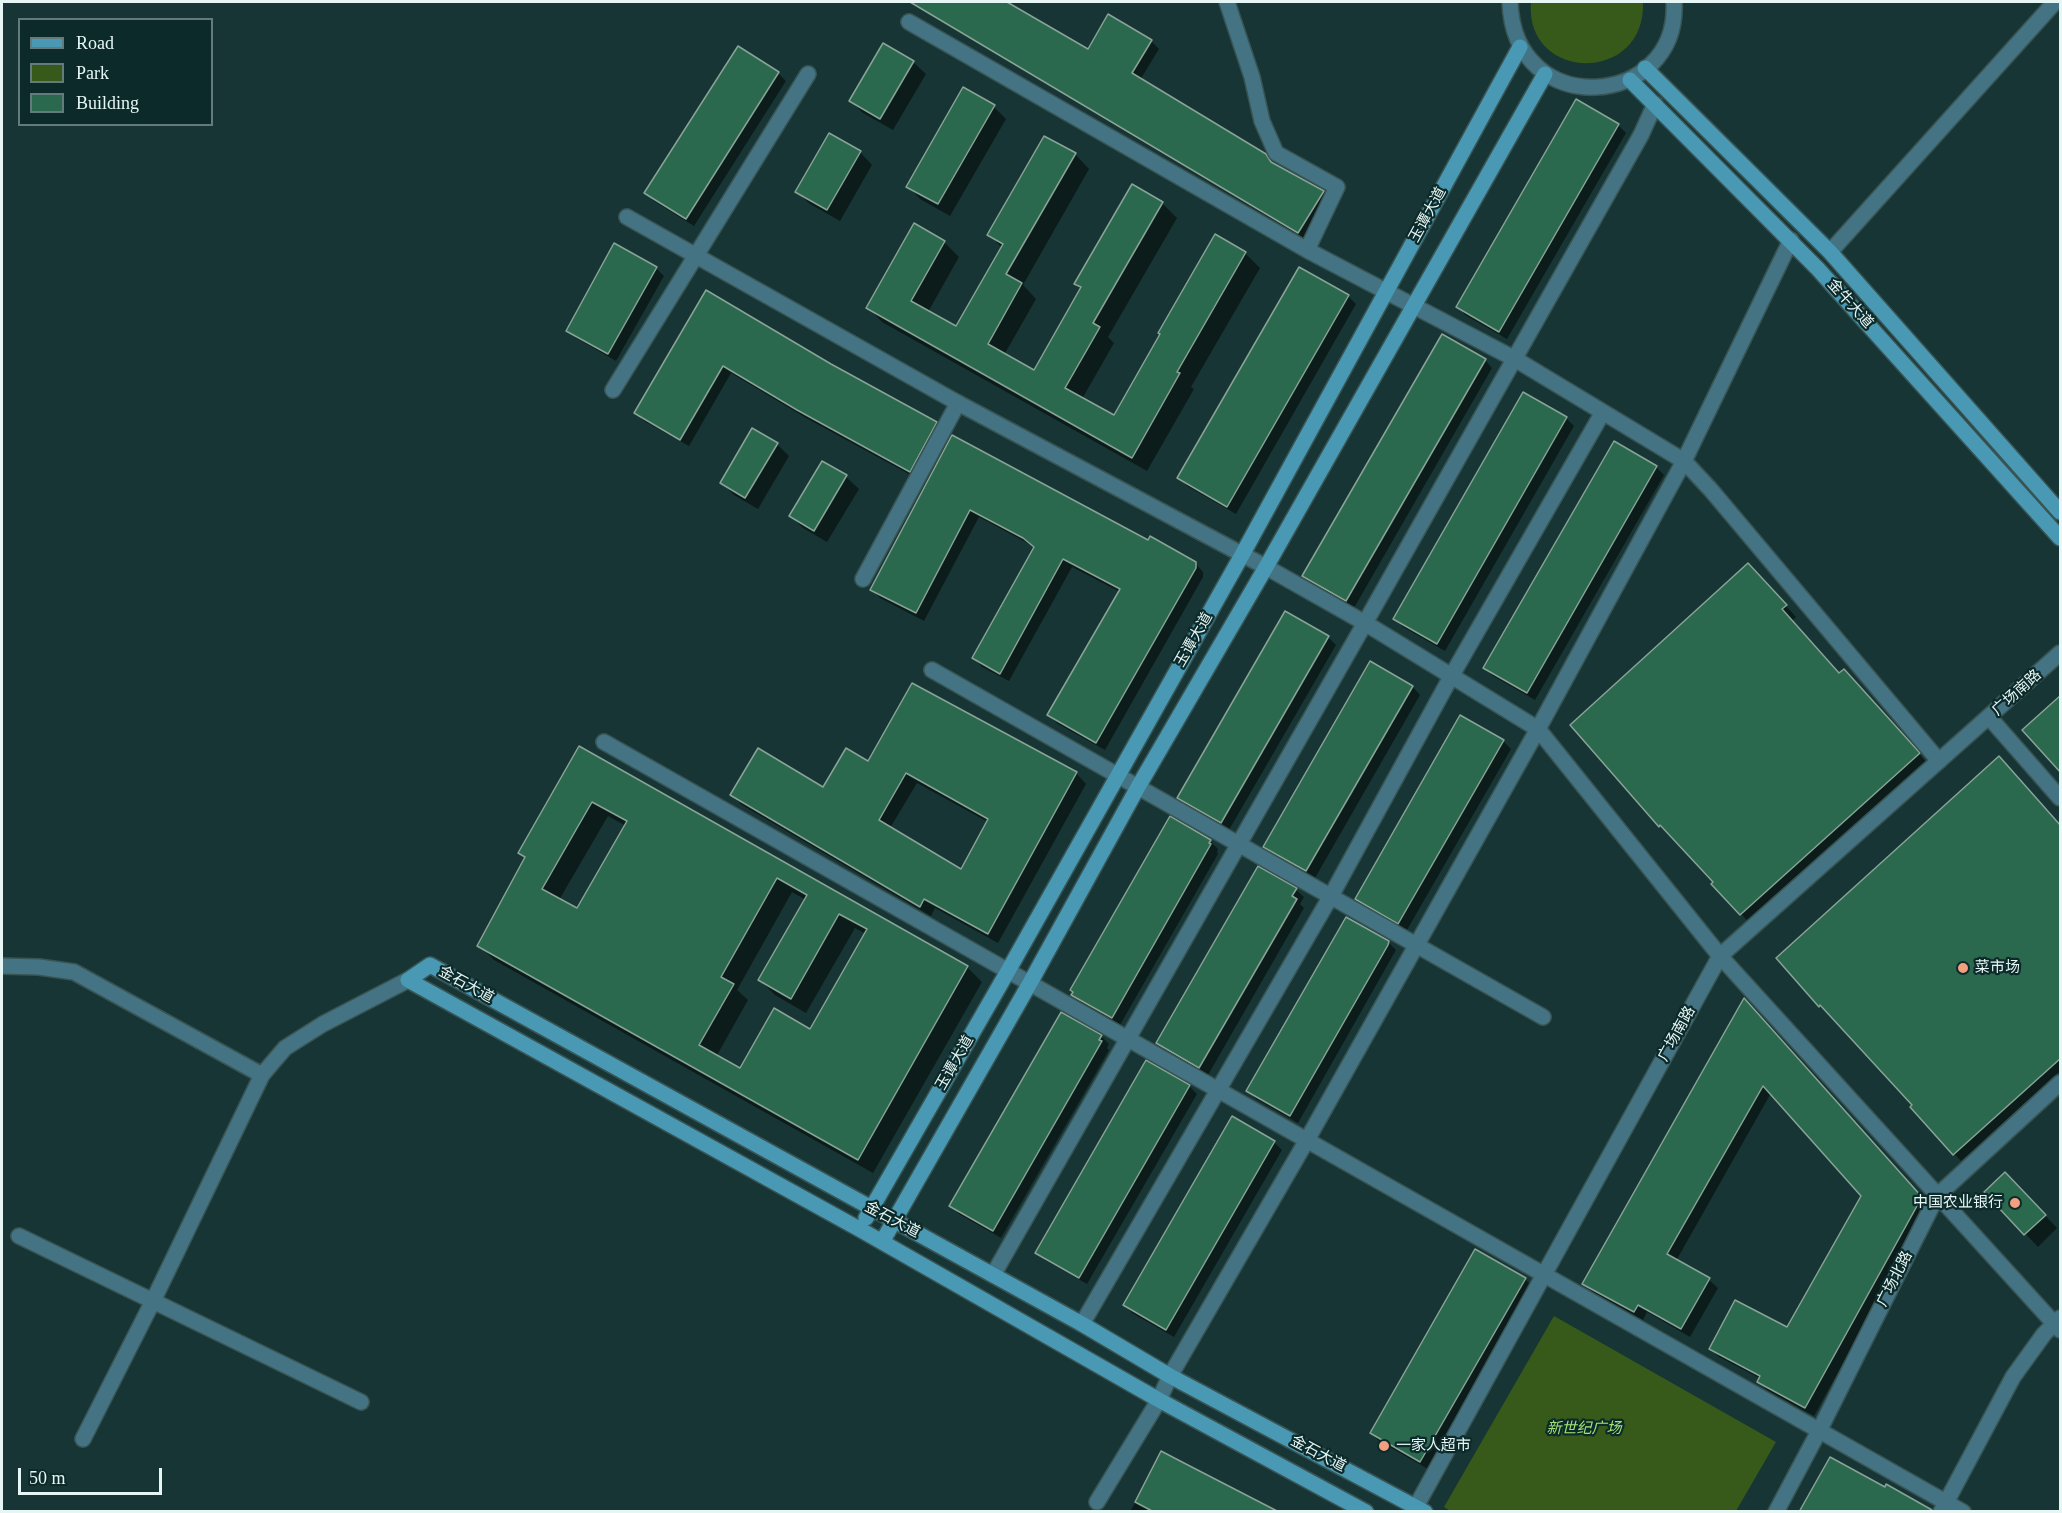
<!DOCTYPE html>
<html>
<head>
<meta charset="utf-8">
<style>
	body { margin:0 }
	#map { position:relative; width:2062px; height:1513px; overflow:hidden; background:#173534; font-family:"Times New Roman",serif }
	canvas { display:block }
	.frame { position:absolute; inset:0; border:3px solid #e5f6f5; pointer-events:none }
	.legend { position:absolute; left:18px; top:18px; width:195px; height:108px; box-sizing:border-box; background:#0d2a2a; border:2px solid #637c7b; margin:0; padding:8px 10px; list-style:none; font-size:18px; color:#e5f6f5 }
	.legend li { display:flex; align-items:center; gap:12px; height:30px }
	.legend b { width:30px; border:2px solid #637c7b }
	.scale { position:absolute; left:18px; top:1468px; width:144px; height:27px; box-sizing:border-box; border:3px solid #e5f6f5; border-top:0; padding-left:8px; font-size:18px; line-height:21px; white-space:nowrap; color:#e5f6f5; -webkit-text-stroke:4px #0d2a2a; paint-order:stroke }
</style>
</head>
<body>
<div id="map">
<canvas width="2062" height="1513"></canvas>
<div class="frame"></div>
<ul class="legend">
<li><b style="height:8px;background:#4998b4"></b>Road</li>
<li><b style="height:16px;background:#375919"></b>Park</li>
<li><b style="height:16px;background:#2b694f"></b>Building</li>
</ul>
<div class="scale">50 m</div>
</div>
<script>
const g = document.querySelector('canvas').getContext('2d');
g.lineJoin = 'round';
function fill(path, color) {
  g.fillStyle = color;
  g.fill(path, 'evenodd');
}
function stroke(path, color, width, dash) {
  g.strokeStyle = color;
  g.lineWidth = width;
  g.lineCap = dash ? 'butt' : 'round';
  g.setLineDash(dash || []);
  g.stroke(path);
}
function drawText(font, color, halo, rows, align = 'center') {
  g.font = font + ' "Times New Roman","Noto Sans SC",serif';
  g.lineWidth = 4.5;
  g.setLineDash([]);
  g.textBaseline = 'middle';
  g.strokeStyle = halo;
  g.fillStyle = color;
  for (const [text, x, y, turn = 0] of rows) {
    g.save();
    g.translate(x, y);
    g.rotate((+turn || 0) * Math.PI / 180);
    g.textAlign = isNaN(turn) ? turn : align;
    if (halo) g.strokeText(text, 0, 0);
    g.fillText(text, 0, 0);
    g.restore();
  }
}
fill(new Path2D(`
	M1531,2H1643C1646,85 1524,82 1531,2Z
	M1554,1316L1776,1442L1736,1511L1452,1512L1444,1507Z`), '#375919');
fill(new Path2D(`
	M928,2H978L987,7L991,2H1004L1089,51L1151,41L1159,49L1140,80L1265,155L1274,165L1323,192L1331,200L1307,240L932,16L924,8Z
	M913,62L926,74L893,130L863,113L851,101Z
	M778,73L786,81L694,226L654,201L646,193Z
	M994,107L1006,119L950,216L920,199L908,186Z
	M1618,125L1626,133L1507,339L1465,315L1458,307Z
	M860,152L872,165L840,221L810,204L797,192Z
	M1075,154L1089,169L1023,285L1036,299L1004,355L1035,372L1082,289L1076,283L1162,203L1177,218L1108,337L1114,343L1082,399L1115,417L1215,236L1245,253L1260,268L1191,387L1194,389L1147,471L882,322L868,307L944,242L959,257L928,312L957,328L1002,248L989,234Z
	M656,268L664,276L616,361L576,338L568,330Z
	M707,292L830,365L936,423L944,431L918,479L806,418L731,373L689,446L644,421L636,413Z
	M1348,296L1356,304L1236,514L1187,486L1179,478Z
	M1485,360L1492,368L1354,608L1312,584L1304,576Z
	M1566,418L1574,426L1445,651L1403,627L1395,619Z
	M952,437L1148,542L1195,563L1203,572V577L1105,750L1058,724L1049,715L1120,592L1072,567L1009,681L982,667L974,658L1036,548L1033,546L979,517L924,621L880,598L872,589Z
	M1614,443L1656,467L1664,475L1535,700L1493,676L1485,668Z
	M777,444L789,456L758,509L734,495L722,483Z
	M822,463L846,477L859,489L827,542L803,528L791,516Z
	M1758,575L1796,617L1792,621L1840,674L1854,681L1929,765L1751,925L1672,835L1670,836L1660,826L1572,725Z
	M1328,637L1336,645L1229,830L1187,806L1179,798Z
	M1370,663L1413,687L1420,695L1315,878L1273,854L1265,846Z
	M1503,741L1511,749L1407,930L1364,906L1356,899Z
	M579,748L967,967L982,982L873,1173L494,960L479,945L526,859L519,853ZM608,816L626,826L578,910L559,900ZM792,892L806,900L760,980L775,995L806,1013L855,928L866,934L811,1031L740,1070L716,1057L748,1000L737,990Z
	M869,763L1076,773L1086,784L998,943L935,908L931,916L742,805L732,795L824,789ZM917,783L988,822L961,871L890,828Z
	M1171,818L1210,841L1218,849L1217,852L1218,854L1120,1025L1081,1003L1073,995Z
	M2060,826V1071L1961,1161L1912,1107L1914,1105L1827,1011L1826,1012L1820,1006L1778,958Z
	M1296,890L1304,897L1300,904L1304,908L1208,1075L1166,1051L1158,1043Z
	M1388,942L1396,950L1298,1123L1256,1099L1248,1091Z
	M1752,1009L1929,1207L1814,1416L1767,1390L1759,1382L1761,1379L1719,1357L1711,1349L1788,1329L1863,1196L1771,1093L1676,1261L1709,1280L1718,1288L1690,1337L1647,1312L1643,1320L1593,1292L1584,1283Z
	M1101,1036L1109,1044L1107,1048L1109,1050L1001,1238L959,1214L951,1206Z
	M1189,1086L1197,1094L1087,1284L1045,1260L1037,1253Z
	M1274,1142L1282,1150L1174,1337L1132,1313L1124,1305Z
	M2017,1186L2057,1228L2038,1247L1986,1192Z
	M1525,1279L1533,1287L1428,1469L1379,1441L1371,1433Z
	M1161,1453L1275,1512H1130Z`), '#0007');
const building = new Path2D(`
	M910,2H1007L1088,49L1108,14L1152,40L1132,73L1266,154L1271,162L1324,191L1298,233Z
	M883,43L914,61L880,119L849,101Z
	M738,46L779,72L686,219L644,193Z
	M963,87L995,105L938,204L906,187Z
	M1576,99L1619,124L1499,332L1456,307Z
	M829,133L861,151L827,210L795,192Z
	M1044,136L1076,153L1006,274L1022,283L988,344L1034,370L1081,287L1074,284L1132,184L1163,202L1093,323L1100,327L1065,388L1114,415L1160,334L1158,333L1215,234L1246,252L1177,372L1180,373L1132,458L866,308L914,223L945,241L911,301L956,326L1003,244L987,235Z
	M614,243L657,267L608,354L566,331Z
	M1299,267L1349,295L1227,507L1177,478Z
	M706,290L831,364L937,422L910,472L797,410L723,366L680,440L634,413Z
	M1442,334L1486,359L1346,601L1302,576Z
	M1523,392L1567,417L1437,644L1393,619Z
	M752,428L778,443L745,498L720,483Z
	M952,435L1148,540L1150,536L1196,562V568L1096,743L1047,715L1120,589L1063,559L1000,674L972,658L1034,547L1023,538L970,510L916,613L870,590Z
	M1614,441L1657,466L1527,693L1483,668Z
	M822,461L847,475L814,531L789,516Z
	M1748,563L1787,605L1782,609L1839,673L1844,669L1920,753L1740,915L1711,884L1713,882L1660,825L1659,827L1570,725Z
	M1285,611L1329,636L1221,823L1177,798Z
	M1370,661L1413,686L1306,871L1263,847Z
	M912,683L1077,772L988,934L924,899L920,907L730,795L758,748L823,787L846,748L868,761ZM906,773L988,819L961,869L879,820Z
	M2061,695V773L2022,730Z
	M1460,715L1504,740L1398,924L1355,899Z
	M579,746L968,966L858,1160L477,946L525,857L518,853ZM592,802L627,821L577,908L542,889ZM777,878L807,895L758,980L791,999L839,914L867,929L810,1029L774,1008L740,1068L699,1045L734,984L721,977Z
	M1999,756L2061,826V1058L1953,1155L1910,1107L1912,1105L1820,1005L1819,1007L1776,958Z
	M1170,816L1211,840L1209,843L1211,844L1112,1018L1071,995L1073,992L1070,990Z
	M1258,866L1297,888L1292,896L1297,899L1199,1068L1156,1043Z
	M1346,917L1389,941L1388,945L1290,1116L1246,1091Z
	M1744,998L1922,1197L1805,1408L1757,1382L1760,1376L1709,1349L1735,1300L1787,1327L1861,1196L1763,1086L1667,1254L1710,1278L1681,1329L1638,1305L1634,1312L1582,1284Z
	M1061,1012L1102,1035L1099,1040L1102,1041L993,1231L949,1206Z
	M1146,1060L1190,1085L1079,1278L1035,1253Z
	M1232,1116L1275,1141L1166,1330L1123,1305Z
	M2005,1172L2046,1215L2024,1235L1984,1192Z
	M1475,1249L1526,1278L1420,1462L1370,1433Z
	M1161,1451L1184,1463L1279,1512H1154L1135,1502Z
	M1830,1457L1885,1487L1886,1484L1932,1510L1931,1512H1799Z`);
fill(building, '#2b694f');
stroke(building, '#89a396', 1.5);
const minor = new Path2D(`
	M1227,2L1252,77L1262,121L1276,153L1337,187L1307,250L1515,359L1684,461L1711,490L1939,761
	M909,22L1307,250
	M1830,252L2055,2
	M613,390L808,74
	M863,579L958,403
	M932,670L1543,1017
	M1989,717L2060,798
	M604,742L1963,1512
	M2,966L39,967L74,972L262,1075
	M19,1236L361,1402
	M993,1275L1365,623L1641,135L1655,104
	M1082,1324L1331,896L1452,675L1603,412
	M83,1439L153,1301L262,1075L285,1048L323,1024L408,980
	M1097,1502L1159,1400L1170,1376L1307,1140L1538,729L1684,461L1791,240
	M1941,1512L2013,1377L2044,1334L2060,1318`);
const tertiary = new Path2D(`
	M1510,2C1514,122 1680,109 1674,2
	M627,217L958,403L1266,567L1365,623L1538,729L1720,956L2060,1330
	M1413,1512L1720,956L2060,653
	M1776,1512L1819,1431L1937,1196L2060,1083`);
const secondary = new Path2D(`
	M1645,68L1830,252L2060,512
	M1630,80L1818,269L2060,538
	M866,1218L1008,971L1242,555L1520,47
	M882,1242L1030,983L1138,787L1266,567L1545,74
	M1366,1512L1159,1400L861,1230L408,980L430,965L1082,1324L1170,1376L1425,1512`);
stroke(minor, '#385453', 18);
stroke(tertiary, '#385453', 18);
stroke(secondary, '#385453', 18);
stroke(minor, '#447384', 15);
stroke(tertiary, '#447384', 15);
stroke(secondary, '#4998b4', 15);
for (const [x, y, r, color] of [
	[1963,968,6,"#f2a07f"],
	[2015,1203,6,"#f2a07f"],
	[1384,1446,6,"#f2a07f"]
]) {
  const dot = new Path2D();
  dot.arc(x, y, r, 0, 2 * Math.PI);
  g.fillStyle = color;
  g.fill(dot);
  stroke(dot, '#0d2a2a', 2);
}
drawText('15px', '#e5f6f5', '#0d2a2a', [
	["玉谭大道",1428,215,-61],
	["金牛大道",1850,304,48],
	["玉谭大道",1194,640,-60],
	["广场南路",2017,693,-42],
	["金石大道",466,985,29],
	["广场南路",1677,1034,-61],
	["玉谭大道",955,1063,-60],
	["金石大道",892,1220,28],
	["广场北路",1895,1279,-63],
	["金石大道",1318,1454,28]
]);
drawText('15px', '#e5f6f5', '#0d2a2a', [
	["菜市场",1975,968],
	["中国农业银行",2003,1203,"right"],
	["一家人超市",1396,1446]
], 'left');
drawText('italic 15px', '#a2e271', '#0d2a2a', [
	["新世纪广场",1584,1429]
]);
</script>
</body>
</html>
